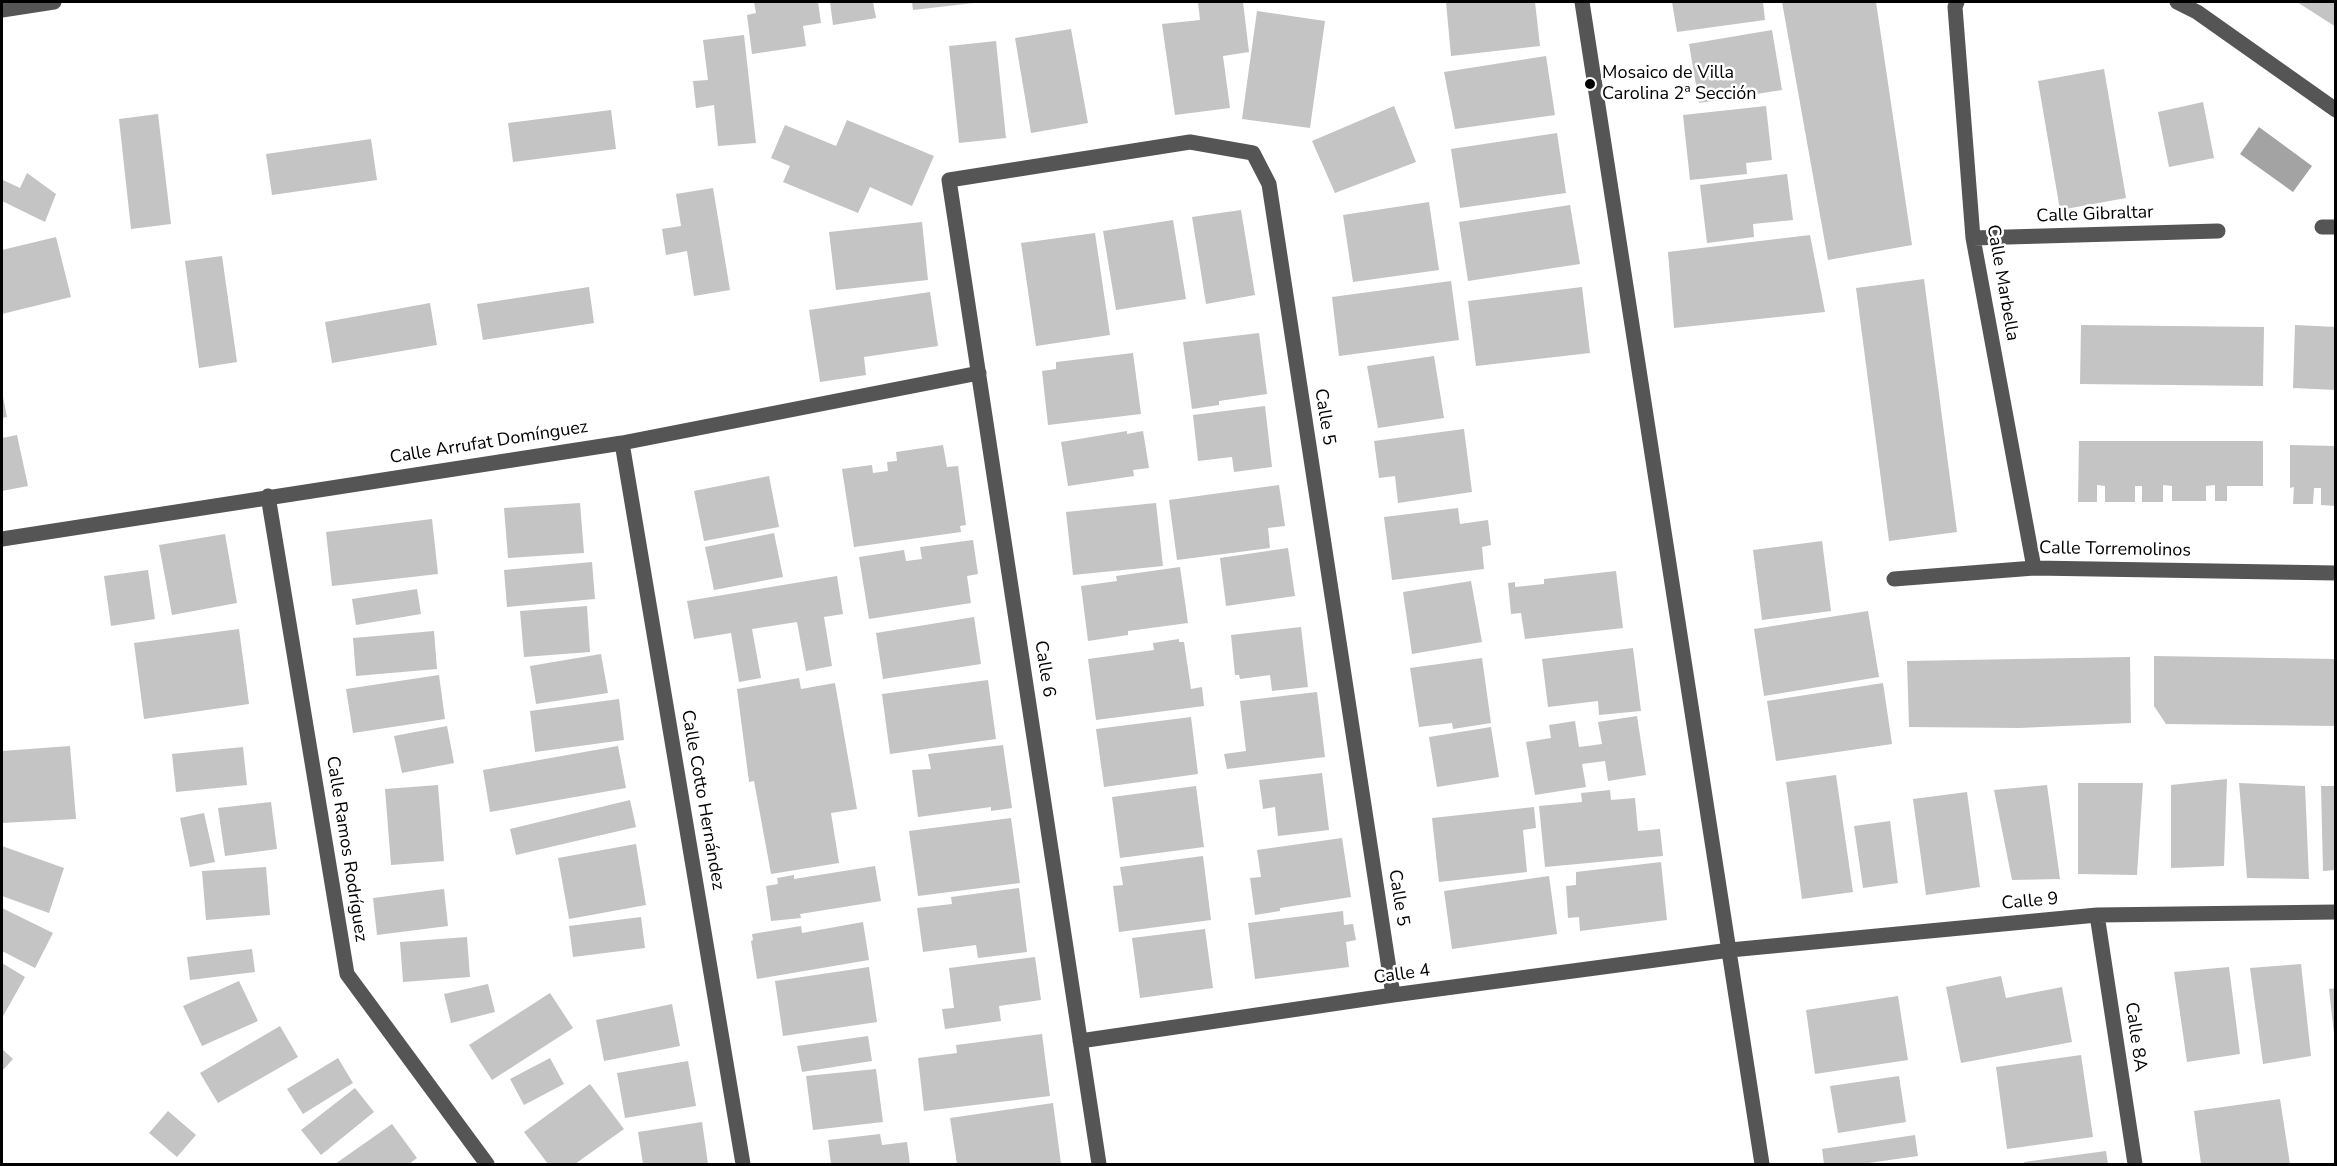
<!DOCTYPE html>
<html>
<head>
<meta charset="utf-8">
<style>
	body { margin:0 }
	#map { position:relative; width:2337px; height:1166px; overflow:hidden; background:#fff; font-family:"Nunito Sans",sans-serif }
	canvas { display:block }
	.frame { position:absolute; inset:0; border:3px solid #000; pointer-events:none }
</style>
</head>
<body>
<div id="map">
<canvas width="2337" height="1166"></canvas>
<div class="frame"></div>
</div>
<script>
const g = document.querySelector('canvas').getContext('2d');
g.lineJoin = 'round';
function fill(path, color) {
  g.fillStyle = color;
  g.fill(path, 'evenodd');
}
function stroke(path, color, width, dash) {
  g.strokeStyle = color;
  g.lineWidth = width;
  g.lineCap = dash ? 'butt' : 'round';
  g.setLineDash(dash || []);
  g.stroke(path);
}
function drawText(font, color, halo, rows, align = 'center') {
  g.font = font + ' "Nunito Sans",sans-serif';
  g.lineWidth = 5;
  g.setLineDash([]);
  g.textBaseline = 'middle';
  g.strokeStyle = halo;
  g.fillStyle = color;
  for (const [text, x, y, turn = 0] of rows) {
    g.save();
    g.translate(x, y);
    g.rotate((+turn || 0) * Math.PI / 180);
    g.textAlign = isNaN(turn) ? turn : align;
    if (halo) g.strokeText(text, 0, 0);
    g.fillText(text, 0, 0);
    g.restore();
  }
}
fill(new Path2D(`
	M2259,127L2312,166L2293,192L2240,154Z`), '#a3a3a3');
fill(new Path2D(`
	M754,2H818L821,23L803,26L806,46L752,54L747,15L756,13Z
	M830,2H873L876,18L833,25Z
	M912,2H974V3L913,10Z
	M1198,2H1243L1249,52L1223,56L1230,108L1175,115L1162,24L1200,20Z
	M1446,2H1535L1540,46L1451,56Z
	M1672,2H1763L1765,20L1677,32Z
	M1782,2H1876L1912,245L1828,260Z
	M2297,2H2336V27Z
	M1257,11L1325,21L1310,128L1242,119Z
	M1071,29L1088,123L1031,133L1015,38Z
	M1772,30L1782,90L1699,103L1689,44Z
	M744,35L756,143L718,146L714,105L696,108L693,81L708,80L703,40Z
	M996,41L1006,138L959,143L949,46Z
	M1546,56L1555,115L1455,129L1444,72Z
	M2104,69L2126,198L2060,210L2038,81Z
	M2203,102L2214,158L2169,167L2158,112Z
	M1394,106L1416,162L1335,193L1312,141Z
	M1766,106L1772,160L1746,163L1747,174L1690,180L1683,115Z
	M611,110L616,149L513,162L508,123Z
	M158,114L171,224L131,229L119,119Z
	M847,120L934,156L912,206L870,187L858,213L783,182L790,166L771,158L785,125L836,146Z
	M1557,133L1566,193L1460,208L1451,149Z
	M371,139L377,180L272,195L266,154Z
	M27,173L56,194L45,222L2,201L3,180L20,188Z
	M1787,174L1793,220L1753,224L1754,237L1707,243L1700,185Z
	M713,188L730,290L694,296L687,251L666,255L662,229L681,226L676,194Z
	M1429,202L1439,270L1353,282L1343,215Z
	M1570,205L1580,264L1468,281L1459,222Z
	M1241,210L1255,295L1206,304L1192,217Z
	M1173,220L1186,299L1116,310L1103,231Z
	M922,222L928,280L836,290L829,232Z
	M1095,233L1110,335L1036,346L1021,243Z
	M1810,235L1825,312L1674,328L1668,252Z
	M56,237L71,297L2,314V250Z
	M222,256L237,362L199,368L185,261Z
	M1924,279L1957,532L1889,541L1856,288Z
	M1451,281L1459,340L1339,356L1332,297Z
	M589,287L594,323L483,340L477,304Z
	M1582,287L1590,353L1476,366L1468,301Z
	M930,292L938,346L864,357L866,375L820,382L809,310Z
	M430,303L437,345L332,363L325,322Z
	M2081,325L2264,327L2263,386L2080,384Z
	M2295,325L2336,327V390L2293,388Z
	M1259,333L1267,394L1219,401V405L1192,409L1183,342Z
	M1133,353L1141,414L1048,425L1042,371L1056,369V362Z
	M1434,356L1444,418L1378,428L1367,366Z
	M2,392L7,417L2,418Z
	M1265,406L1272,467L1234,472L1232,457L1198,461L1193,415Z
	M1464,429L1472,492L1398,503L1395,476L1379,478L1374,441Z
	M1127,431V434L1143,431L1149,468L1133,470L1134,476L1068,486L1061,442Z
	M17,435L28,486L2,491V438Z
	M2079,441H2263V486H2227V501H2215V485L2206,486V501H2172V486L2163,485V502H2142V486H2135V502H2105V486L2097,485V502H2078Z
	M943,445L947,467L958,466L966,525L960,526L961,532L854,547L842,469L872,465L873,473L888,471L887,462L897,461L896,452Z
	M2290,445L2336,446V506L2321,505V488H2314L2313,504H2293L2294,487L2290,488Z
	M769,476L779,527L704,541L694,491Z
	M1279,485L1285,526L1268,528L1270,548L1177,560L1169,500Z
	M580,503L584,553L508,558L504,508Z
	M1156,503L1163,566L1073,575L1066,512Z
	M1458,508L1460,524L1488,520L1491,545L1482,547L1484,569L1392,580L1384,517Z
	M432,519L438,574L332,586L326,532Z
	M774,533L783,577L714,590L705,547Z
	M225,534L237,603L172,615L159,545Z
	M973,540L978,574L967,576L971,603L869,619L859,557L904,550L906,561L922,559L920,547Z
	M1822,541L1831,611L1762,620L1753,550Z
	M1288,548L1295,596L1226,606L1220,558Z
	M592,562L595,599L507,607L504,570Z
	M1180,567L1188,623L1128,631V635L1088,641L1081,586L1117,581L1116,576Z
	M148,570L155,619L111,626L104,576Z
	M1616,571L1623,628L1525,639L1521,613L1511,614L1508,583L1515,582V587L1544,584V579Z
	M837,576L843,614L824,617L832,666L806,671L797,622L752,629L761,678L739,682L731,633L694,639L687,601Z
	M1471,581L1482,642L1412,654L1403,592Z
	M417,589L421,614L356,625L352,599Z
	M587,606L590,652L524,657L520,611Z
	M1868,611L1879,677L1764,696L1754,629Z
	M974,617L981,664L883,679L876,633Z
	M1301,627L1308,687L1272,691L1270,675L1240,679L1239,675H1235L1231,635Z
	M239,629L249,704L144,719L134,643Z
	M434,631L437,669L356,676L353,638Z
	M1179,639V642H1184L1191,689L1202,687L1204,706L1096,720L1088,659L1154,650L1153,643Z
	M1633,648L1641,711L1599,715L1598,701L1548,707L1542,659Z
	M601,654L608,693L536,704L530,666Z
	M2154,656L2336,659V726L2166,724L2154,706Z
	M2130,657L2131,723L2019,728L1909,727L1907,661Z
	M1482,658L1491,723L1453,729L1452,723L1419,727L1410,668Z
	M439,675L445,719L353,733L346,689Z
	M799,678L801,689L835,683L857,809L831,813L839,863L771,874L754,781L749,782L737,689Z
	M988,680L996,739L890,754L882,694Z
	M1883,683L1892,744L1776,761L1767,701Z
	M1317,692L1325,757L1227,769L1224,754L1246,751L1240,701Z
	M619,699L624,740L535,752L530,711Z
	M1637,716L1646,775L1608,781L1605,761L1582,764L1586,787L1535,795L1526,742L1551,738L1549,725L1575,721L1579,747L1602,744L1598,722Z
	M1191,717L1198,774L1104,787L1096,729Z
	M447,726L454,763L402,773L394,736Z
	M1491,727L1499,777L1437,787L1429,737Z
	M1003,745L1012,808L991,811V807L918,817L912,770L931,769L928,754Z
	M70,746L76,819L2,823V751Z
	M618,746L626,788L490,812L483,770Z
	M243,747L247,785L176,792L172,754Z
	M1322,773L1329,830L1278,836L1275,807L1263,809L1259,780Z
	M1836,775L1853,892L1802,899L1786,782Z
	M2227,779L2224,866L2171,868V785Z
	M2078,783H2143L2137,875L2078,874Z
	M2239,783L2305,786L2309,879L2247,878Z
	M438,785L444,861L391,865L385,789Z
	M2047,785L2060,879L2012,880L1994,790Z
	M1196,786L1204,847L1120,858L1112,797Z
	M2321,786H2336V870L2323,871Z
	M1610,790L1611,800L1635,798L1638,831L1660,829L1663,856L1545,867L1539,806L1582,802L1581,793Z
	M1967,792L1980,887L1926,895L1913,799Z
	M630,800L636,827L516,855L510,829Z
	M271,802L277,849L225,856L218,808Z
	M1534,807L1536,828L1523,830L1527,872L1439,882L1432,818Z
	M204,813L215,862L190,867L180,818Z
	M1011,818L1020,883L918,896L909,831Z
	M1890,821L1898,883L1863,888L1854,826Z
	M1342,838L1351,897L1280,908V911L1255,915L1250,878L1261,877L1257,850Z
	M636,844L646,905L569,919L558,858Z
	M2,846L64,868L49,913L2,896Z
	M1203,856L1211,920L1119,932L1113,886L1123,885L1120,867Z
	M1661,862L1667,920L1580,931L1579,917L1568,918L1566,886L1576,885V872Z
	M875,866L881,901L800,914L801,918L771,921L766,886L778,884L777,878L794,875V879Z
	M266,867L270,915L206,920L202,871Z
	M1549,876L1557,934L1452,949L1444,891Z
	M1019,888L1027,952L978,958L976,945L923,952L917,908L952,904L951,897Z
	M444,889L448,926L377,935L373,898Z
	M2,908L53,933L35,968L2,951Z
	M1343,911L1344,925L1353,924L1356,940L1346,942L1349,967L1255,979L1248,923Z
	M641,917L645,948L573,957L569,926Z
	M863,922L869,960L757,979L751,941L753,940L752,934L801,926L802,933Z
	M1205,929L1213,988L1140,998L1132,938Z
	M467,937L470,977L403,982L400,942Z
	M252,949L255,972L190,980L187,957Z
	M1035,957L1041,1000L999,1006L1001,1021L945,1029L942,1009L954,1008L949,968Z
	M2,963L25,977L2,1018Z
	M2301,964L2311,1056L2263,1064L2250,968Z
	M869,967L877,1022L783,1036L775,981Z
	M2229,967L2240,1054L2187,1062L2174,972Z
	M2001,976L2006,998L2062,987L2072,1042L1961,1063L1946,987Z
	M239,981L258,1021L202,1046L183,1006Z
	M488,984L495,1012L451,1023L444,994Z
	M2336,988V1034H2334L2329,989Z
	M550,993L573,1028L492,1080L469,1045Z
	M1898,996L1908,1060L1815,1074L1806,1010Z
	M672,1004L680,1046L604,1061L596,1020Z
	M280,1026L298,1057L218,1103L200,1073Z
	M1042,1034L1050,1096L924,1111L918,1058L957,1053L956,1045Z
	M868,1036L872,1061L802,1072L797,1046Z
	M2,1049L13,1059L2,1071Z
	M2081,1055L2093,1137L2007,1149L1996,1067Z
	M338,1058L353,1083L303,1114L287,1089Z
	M550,1058L564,1084L524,1105L510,1079Z
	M688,1061L696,1106L625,1118L617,1073Z
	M876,1069L883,1122L813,1130L806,1076Z
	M1899,1076L1906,1122L1838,1133L1830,1086Z
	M590,1084L624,1129L575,1164H548L524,1132Z
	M355,1088L374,1112L321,1155L301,1130Z
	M2280,1099L2290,1164H2201L2194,1111Z
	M1053,1103L1061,1164H957L950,1118Z
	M168,1111L196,1135L177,1157L149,1133Z
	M702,1122L708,1164H643L638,1132Z
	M392,1124L417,1158L409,1164H335Z
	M880,1134L882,1145L907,1142L910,1164H831L828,1140Z
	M1915,1135L1918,1156L1861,1164H1824L1822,1149Z
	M2106,1151L2108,1164H2024V1162Z`), '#c4c4c4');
stroke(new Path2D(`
	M1582,2L1762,1164
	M1957,2L1955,7L1973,238L2034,568
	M2177,2L2197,12L2336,110
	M2,10L54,2
	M2322,227H2336
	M1973,238L2218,231
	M622,443L743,1164
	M268,496L347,974L487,1164
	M2,539L622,443L979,373
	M1894,579L2034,568L2336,573
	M2097,915L2135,1164
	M1080,1041L1393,995L1730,950L2097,915L2336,912
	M1099,1164L949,180L1190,142L1253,153L1269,184L1393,995`), '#555', 15);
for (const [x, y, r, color] of [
	[1590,84,6,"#000"]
]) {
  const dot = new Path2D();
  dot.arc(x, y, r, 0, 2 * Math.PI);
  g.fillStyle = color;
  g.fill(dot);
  stroke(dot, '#fff', 2);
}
drawText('18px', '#000', '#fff', [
	["Mosaico de Villa",1602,74],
	["Carolina 2ª Sección",1602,95]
], 'left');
drawText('18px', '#000', '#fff', [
	["Calle Gibraltar",2095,215,-2],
	["Calle Marbella",2002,283,80],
	["Calle 5",1324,417,81],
	["Calle Arrufat Domínguez",489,443,-9],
	["Calle Torremolinos",2115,550,1],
	["Calle 6",1044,669,81],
	["Calle Cotto Hernández",702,800,80],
	["Calle Ramos Rodríguez",346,849,81],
	["Calle 5",1398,898,81],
	["Calle 9",2030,902,-5],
	["Calle 4",1402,975,-8],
	["Calle 8A",2135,1037,82]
]);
</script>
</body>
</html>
